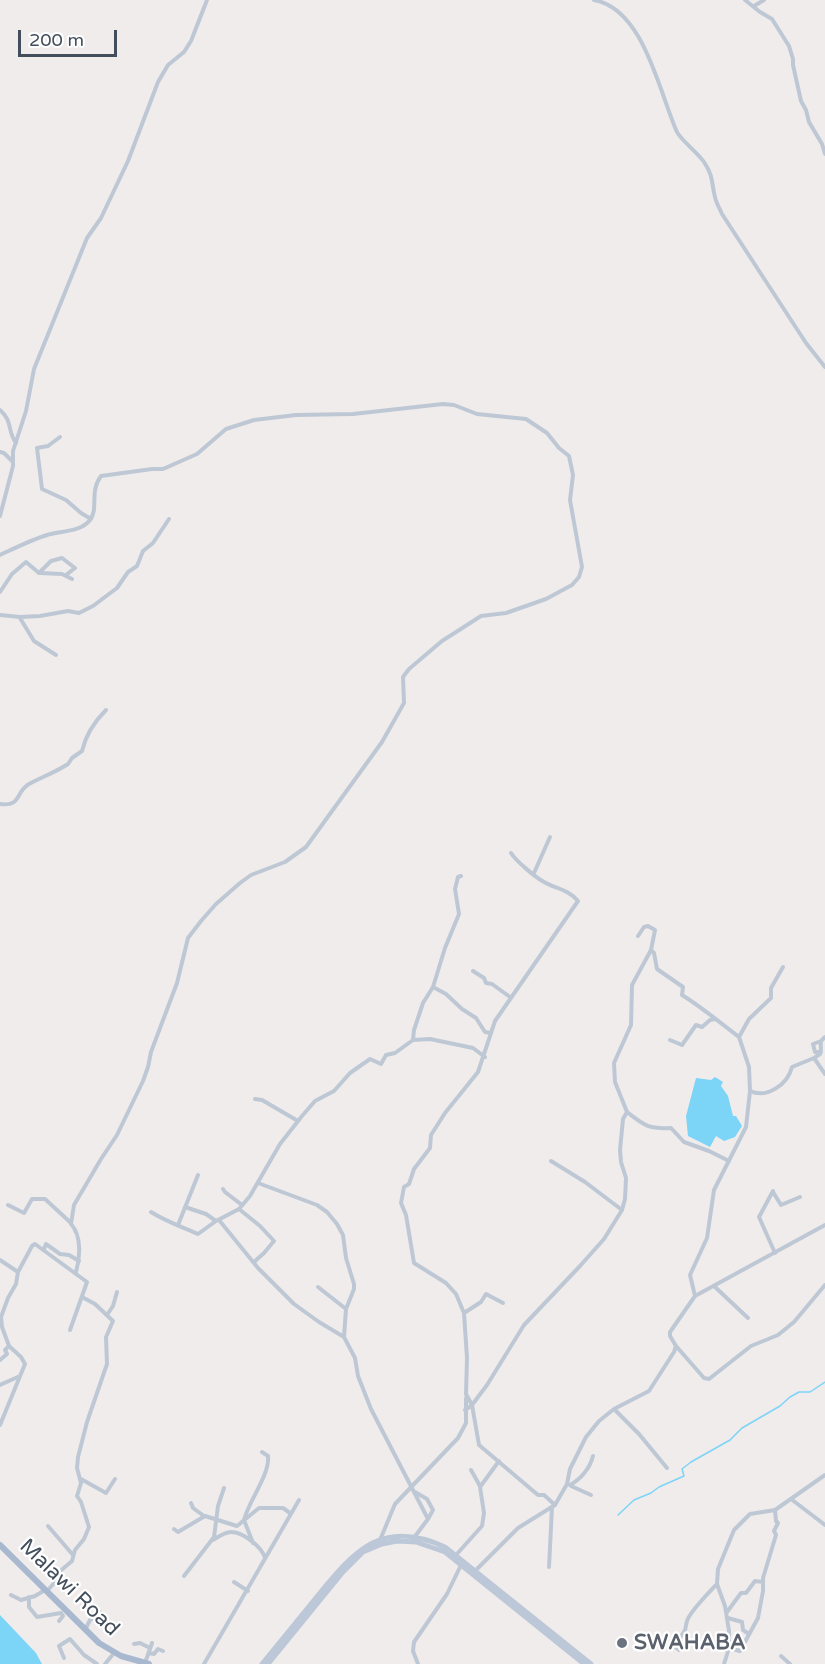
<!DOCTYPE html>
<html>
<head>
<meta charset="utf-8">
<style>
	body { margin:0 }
	#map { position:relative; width:825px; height:1664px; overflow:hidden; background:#f0ecec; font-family:"Varela Round",sans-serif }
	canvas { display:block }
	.scale { position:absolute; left:18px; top:30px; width:99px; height:27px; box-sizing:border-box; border:3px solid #434e5c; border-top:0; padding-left:8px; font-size:18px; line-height:21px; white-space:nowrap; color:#434e5c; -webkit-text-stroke:4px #fff; paint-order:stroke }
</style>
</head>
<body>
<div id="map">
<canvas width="825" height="1664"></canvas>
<div class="scale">200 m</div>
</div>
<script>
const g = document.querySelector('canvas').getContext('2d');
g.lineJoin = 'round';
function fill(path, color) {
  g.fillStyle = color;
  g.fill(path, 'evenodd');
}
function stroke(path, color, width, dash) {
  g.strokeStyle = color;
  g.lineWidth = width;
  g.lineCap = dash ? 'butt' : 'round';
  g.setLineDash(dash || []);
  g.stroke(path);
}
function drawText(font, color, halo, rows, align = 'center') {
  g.font = font + ' "Varela Round",sans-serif';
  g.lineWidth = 4.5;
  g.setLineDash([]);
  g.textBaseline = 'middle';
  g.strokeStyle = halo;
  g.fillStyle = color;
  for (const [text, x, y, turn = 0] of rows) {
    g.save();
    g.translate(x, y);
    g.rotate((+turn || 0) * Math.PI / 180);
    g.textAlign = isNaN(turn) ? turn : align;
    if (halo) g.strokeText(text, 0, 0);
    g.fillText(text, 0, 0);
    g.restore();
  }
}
fill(new Path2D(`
	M715,1077L723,1082L721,1086L728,1096L733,1116H736L742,1126L735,1137L724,1141L716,1136L710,1147L688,1136L686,1116L696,1078L711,1080Z
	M0,1615L36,1653L42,1664H0Z`), '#7cd4f6');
stroke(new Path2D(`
	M618,1515L634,1500L651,1493L659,1487L684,1476L682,1469L691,1462L730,1440L742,1428L780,1406L790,1397L799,1392H810L825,1382`), '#7cd4f6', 1.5);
stroke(new Path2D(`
	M594,0C644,9 659,92 677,132C680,139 698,153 704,162C714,177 711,182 715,197C716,203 720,209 722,214L806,343L825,367
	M745,0L760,12L772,19L789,46L793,59V65L801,101L806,110L809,122L822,144L825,154
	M754,6L764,0
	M0,410C13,421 7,431 16,443
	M60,437L48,446L37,448L42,489L66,500L81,513L91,519
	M0,452L4,453L13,462
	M0,516L13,466V451L26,411L34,369L87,238L101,218L128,161L158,82L168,65L184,52L191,41L207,0
	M0,555C15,548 31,540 47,535C60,531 81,532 90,520C99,508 89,492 101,476L152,469H163L197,454L226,429L254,420L296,415L353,414L443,404L454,405L477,414L526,419L547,433L559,448L569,456L573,475L570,500L582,567L579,577L572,585L546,599L506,613L481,616L442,641L409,669L403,677L404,703L382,742L306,847L285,862L251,875L240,883L216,904L201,921L188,938L177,983L151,1052L148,1067L143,1081L117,1135L101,1159L74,1205L71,1224C82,1236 80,1258 76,1272
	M40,573L62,574L72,579
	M0,592L12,574L26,562L39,573L51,561L62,558L75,568L66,575
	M0,615L20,617L40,616L68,611L79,613L93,606L117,588L128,572L137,566L143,551L153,543L169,519
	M20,618L34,641L56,655
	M0,804C22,807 15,792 29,784C42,777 56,772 68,764L72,758L82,751C86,734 94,722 106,710
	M534,873L550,837
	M651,950L654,953L657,969L683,987L682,995C703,1008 719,1022 739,1037
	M473,971L484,978L486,983L492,984L510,997
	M433,987L446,994L462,1009L476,1018L485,1032L491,1033
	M413,1040L414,1030L423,1003L433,987L445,948L459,914L455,889L458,877L461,876
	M670,1040L682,1045L696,1025L702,1027L710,1020L715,1019
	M821,1041L825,1037
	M821,1052H815L813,1044L821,1041C820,1046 822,1050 820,1054L814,1058L825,1074
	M750,1091C767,1099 788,1084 792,1067L814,1058
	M255,1099L262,1100L298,1121
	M627,1112C645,1126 648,1129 671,1128L684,1142L709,1151L729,1161
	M551,1161L585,1182L622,1210
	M258,1183L317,1205L327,1212L337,1224L343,1235L346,1258L354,1284V1289L346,1309L344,1337
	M223,1189L225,1192L242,1205
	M773,1191L759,1217L775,1253
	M773,1192L781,1205L800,1197
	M8,1205L24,1213L32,1199H45L71,1223
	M185,1207L206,1214L216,1221
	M239,1209L260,1226L274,1241L264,1253L254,1262
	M151,1212C165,1221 182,1227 198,1234L216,1221L239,1209L250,1196L280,1144L302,1116L315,1101L334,1091L350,1073L370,1059L381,1064L386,1055L395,1053L413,1040L430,1039L473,1048L485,1057
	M219,1220L258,1268L294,1304L319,1322L344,1337L355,1358L358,1376L371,1409L428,1519L413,1539
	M178,1225L198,1175
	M44,1249L46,1244L60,1254L69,1255L79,1261
	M0,1260L18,1272
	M714,1286L748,1318
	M318,1287L346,1309
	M695,1296L825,1225
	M464,1313L481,1302L486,1294L503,1303
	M107,1315L113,1306L117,1292
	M676,1346L704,1378L709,1379L751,1346L778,1335L794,1322L825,1285
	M0,1360L7,1354L5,1350L9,1346L2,1327L1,1317L8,1298L16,1284L18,1272L32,1246L35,1244L87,1282L70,1330
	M0,1385L20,1376
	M614,1409L639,1434L667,1468
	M465,1410L472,1405L466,1394L467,1358L464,1313L456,1294L446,1283L414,1263L406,1215L401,1203L404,1187L409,1184L414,1169L430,1148L431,1135L445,1113L478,1072L495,1021L578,901C568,889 556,889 544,882C535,877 516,861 511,853
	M0,1425L25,1364L21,1357L9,1346
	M471,1470L480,1486
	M81,1479L106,1493L115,1479
	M570,1485C581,1479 590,1468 593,1456
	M571,1486L591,1495
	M415,1492L427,1499L433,1510L428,1519
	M791,1499L825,1525
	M191,1503L193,1508L204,1516
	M555,1505L544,1495H538L479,1445L472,1405L487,1385L524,1325L580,1266L604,1239L622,1210L625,1199L626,1178L621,1162L620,1150L623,1119L627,1112L615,1082L614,1063L631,1025L632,985L651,950L655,930L648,926L644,927L638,936
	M48,1526L73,1555
	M174,1529L178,1532L205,1516L237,1526L259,1508H283L290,1513
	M213,1540C218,1537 225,1532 231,1532C243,1532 262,1547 265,1558
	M380,1540L395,1504L458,1438L466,1423V1398
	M253,1543L244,1520C249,1500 270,1475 268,1456L262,1452
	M456,1555L482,1526L484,1513L480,1487L499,1461
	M549,1567L552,1507
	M473,1573L518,1528L555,1505L567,1484L570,1469L586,1437L599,1421L614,1409L649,1391L674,1352L676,1346L670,1336V1332L695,1296L690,1275L707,1238L714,1190L746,1127L750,1091L749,1067L739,1037L749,1019L771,998V988L783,967
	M184,1576L214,1537L218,1506L224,1488
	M234,1582L248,1591
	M47,1591L57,1580L59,1572L72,1561L75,1550L84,1539L89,1527L81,1502L77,1496L81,1483L77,1468L78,1457L87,1422L107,1364L106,1337L113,1321L95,1304L82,1297
	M11,1595L21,1600L35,1596L45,1590
	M29,1597V1607L37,1617L61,1613L63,1616L59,1621
	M727,1612L741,1593H746L755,1581L763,1582
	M728,1618L742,1622L743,1630L749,1634
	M85,1630L91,1618L97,1620L100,1612
	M134,1644L140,1643L150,1648
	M729,1648L740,1651L758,1618L763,1591V1578L776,1535L774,1531L778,1523L776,1521L775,1510
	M679,1650L674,1646C677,1640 683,1635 685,1630C686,1627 686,1624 687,1621C689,1613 711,1590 717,1584
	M149,1653L154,1654L158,1649L163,1651
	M781,1656L790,1664
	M64,1658L59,1646L70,1639L84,1655L97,1664
	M145,1663L152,1643
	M105,1664L114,1653
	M204,1664L299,1500
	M418,1664L413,1651L414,1642L447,1594L461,1565
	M724,1664L729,1648V1631L725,1606L717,1584L718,1569L734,1530L750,1514L775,1510L825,1475`), '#bec8d4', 4);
stroke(new Path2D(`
	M262,1664C280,1642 297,1621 315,1599C353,1553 380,1517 445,1547L591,1664
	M268,1664L343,1572L363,1552L382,1544L397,1541L416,1542L445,1552L584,1664`), '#bcc8d8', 5);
stroke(new Path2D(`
	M0,1545L99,1643L121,1656L149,1664`), '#a8b9cf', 6);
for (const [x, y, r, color] of [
	[622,1643,6,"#6b7280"]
]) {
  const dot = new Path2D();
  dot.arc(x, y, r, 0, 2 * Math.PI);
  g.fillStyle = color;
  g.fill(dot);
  stroke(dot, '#fff', 2);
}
drawText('21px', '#434e5c', '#fff', [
	["Malawi Road",69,1588,44]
]);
drawText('bold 21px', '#5b616d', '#fff', [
	["SWAHABA",634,1643]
], 'left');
</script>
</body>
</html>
